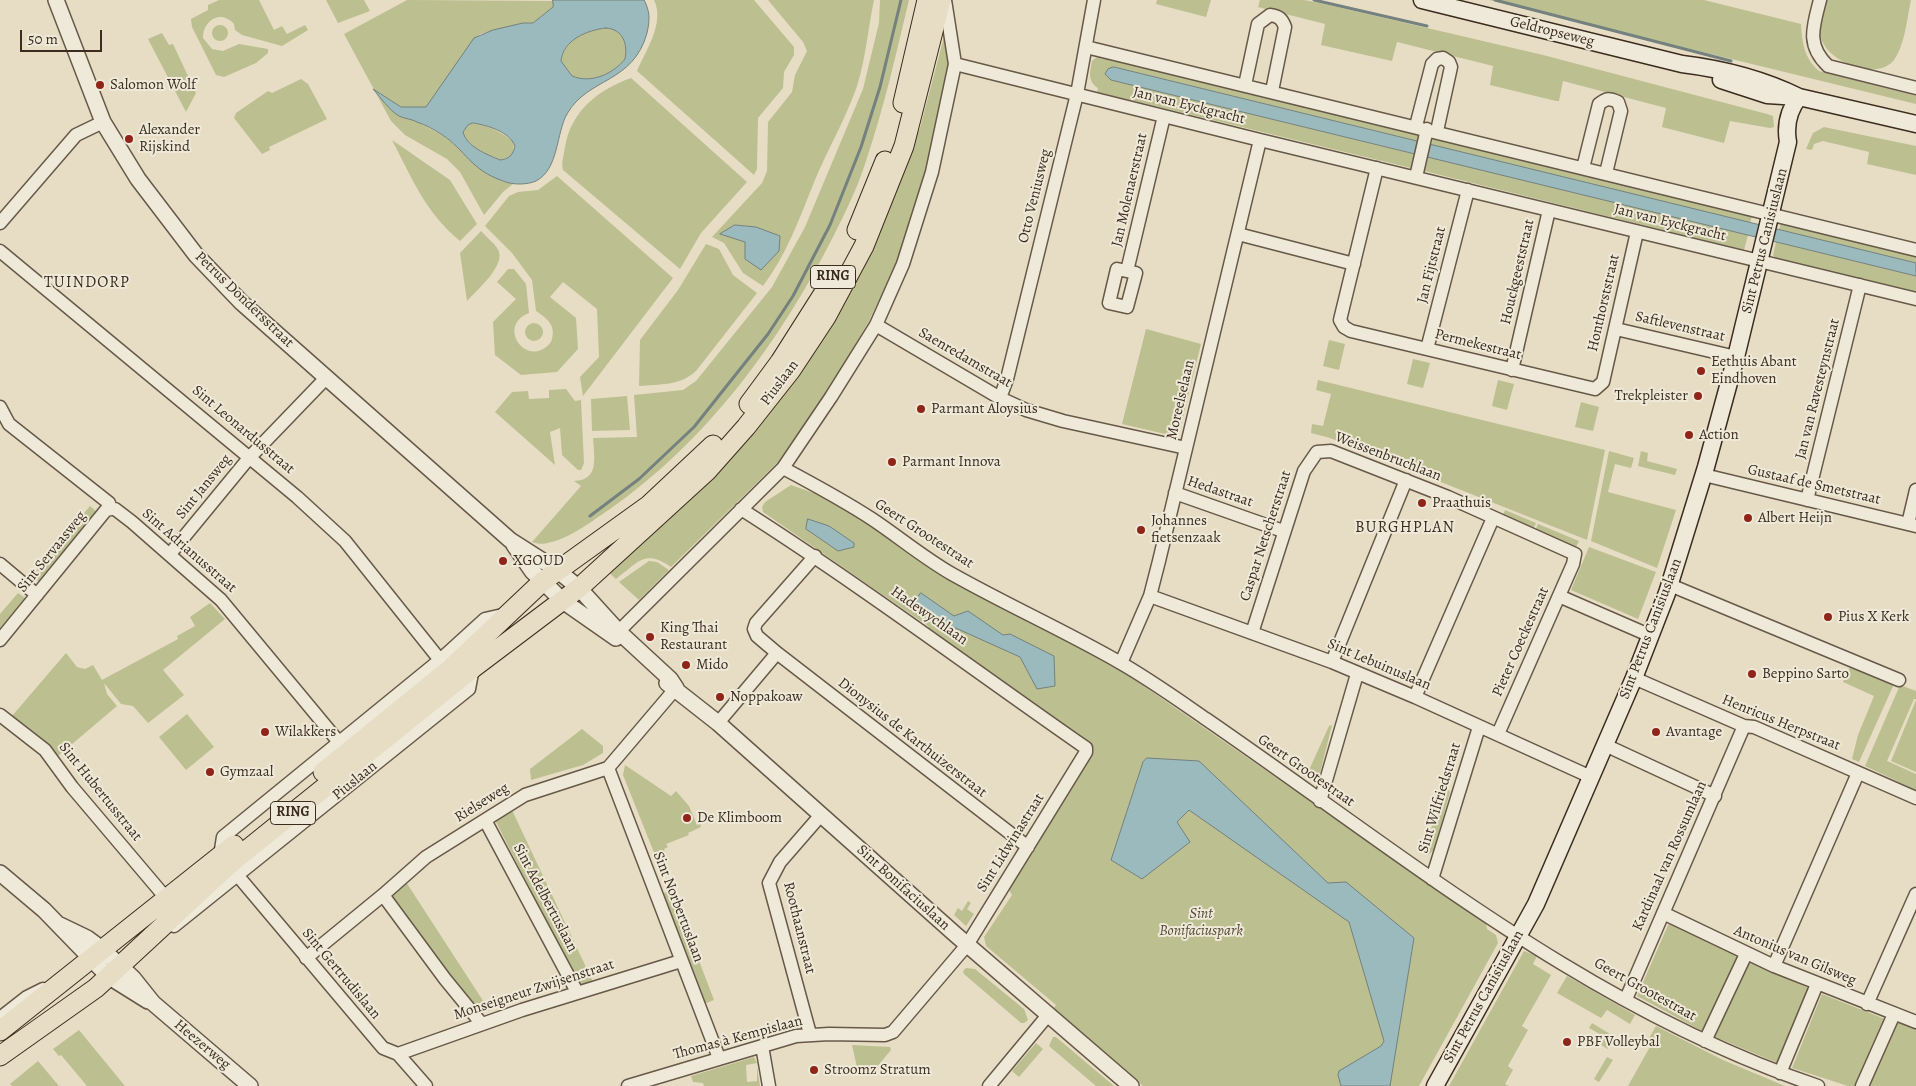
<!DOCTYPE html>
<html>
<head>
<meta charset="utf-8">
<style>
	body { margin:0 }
	#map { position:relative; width:1916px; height:1086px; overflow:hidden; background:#e7ddc4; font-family:Alegreya,serif }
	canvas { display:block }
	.scale { position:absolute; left:20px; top:30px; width:82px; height:22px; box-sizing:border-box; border:2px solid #3c2c1f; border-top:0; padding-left:6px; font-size:15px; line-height:18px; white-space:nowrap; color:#3c2c1f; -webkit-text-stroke:4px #efe9d9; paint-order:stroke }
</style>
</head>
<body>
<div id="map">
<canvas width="1916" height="1086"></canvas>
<div class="scale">50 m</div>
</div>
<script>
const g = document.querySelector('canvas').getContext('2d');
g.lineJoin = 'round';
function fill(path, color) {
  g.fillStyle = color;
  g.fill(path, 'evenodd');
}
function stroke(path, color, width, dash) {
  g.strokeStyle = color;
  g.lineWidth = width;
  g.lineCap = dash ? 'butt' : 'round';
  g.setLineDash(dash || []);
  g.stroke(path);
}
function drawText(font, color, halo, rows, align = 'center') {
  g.font = font + ' Alegreya,serif';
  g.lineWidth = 4;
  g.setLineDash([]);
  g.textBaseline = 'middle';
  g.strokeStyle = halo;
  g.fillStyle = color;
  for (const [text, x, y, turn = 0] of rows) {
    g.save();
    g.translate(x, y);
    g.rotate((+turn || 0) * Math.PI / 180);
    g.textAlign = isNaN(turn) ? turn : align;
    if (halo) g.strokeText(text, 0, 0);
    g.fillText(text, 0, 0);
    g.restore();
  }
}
fill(new Path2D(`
	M219,0H259L274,30L282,26L287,34L305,25L308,30L282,46L242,35L235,30L234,24C221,9 203,20 203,38L212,49L223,51L239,44L268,49V53L256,63L224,77L216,75L192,27L191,19L208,10V5Z
	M326,0H364L370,11L338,23Z
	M407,0L553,1V7L533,23H523L480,34L426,107H401L376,91L416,121L442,135L501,181L513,184L503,192L484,215L460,172L447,159L405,135L391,121L344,34Z
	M654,0H754L794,47V55L784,72L783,88L758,118L757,169L754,175L637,71C646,50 665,23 654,0Z
	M768,0H874C868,28 866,58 857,86C846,118 828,149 815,180C800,217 787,254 763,286L743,273L724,243L712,237L762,183L767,171L768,122L792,92L795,75L807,51L803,42ZM736,225L756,227L745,259V242L721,234Z
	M880,0H909C896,54 884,108 866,161C858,187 845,213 833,237C780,342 707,441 610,509C592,521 554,551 532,542L581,486L574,481C600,480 594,457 593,438L637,437L634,395L683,390L696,381L772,287L805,227L863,89L879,23Z
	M1157,0H1211L1206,17L1156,4Z
	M1260,0H1304L1320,3L1543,55L1767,114L1773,116L1774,127L1770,128L1730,121L1724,143L1662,127L1666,108L1563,81L1559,101H1556L1490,85L1493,66L1397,42L1392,61L1321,45L1325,24L1258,7Z
	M1489,0H1704L1801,24C1802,42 1804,58 1819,71L1916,96V104Z
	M1826,0H1911C1907,18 1905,45 1894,60C1877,82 1824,62 1820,34C1818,23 1823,10 1826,0Z
	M212 33a8 8 0 1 1 16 0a8 8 0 1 1-16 0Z
	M606,28C623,29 628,43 625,59C613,74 591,84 572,76L561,62C563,40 587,30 606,28Z
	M162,33L169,45L173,44L196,93L186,112L148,39Z
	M945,33L949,72L926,172L897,261L869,321L826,394L778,462L671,567C644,549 639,562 616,579L607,571L750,430L904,165L920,128Z
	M1105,55L1419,132L1417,141L1114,67L1111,80L1414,154L1411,168L1097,92L1098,88C1087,81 1090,72 1092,61L1097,57L1103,59Z
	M631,78L747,182L701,233L680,269L563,170C561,162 564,155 565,147C571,111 598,90 631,78Z
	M301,79L308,84L327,119L269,147L270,150L262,154L234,118L236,113L268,91L272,93Z
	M473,123C490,126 501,132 514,142L513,153L509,157L500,160C486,154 467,147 463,132L468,125Z
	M1824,127L1916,146V175L1867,164L1869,152L1823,141L1814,144L1812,150L1806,149L1813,133Z
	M1434,135L1752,216L1750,223L1431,145Z
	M392,140L450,180L477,224L460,241C425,212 413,180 392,140Z
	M1428,157L1748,235L1744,250L1424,171Z
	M557,176L673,278L583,396L580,377L599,357L597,309L563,282L550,297L576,318L578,349L557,372L521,375L495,355L493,322L516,299L497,282L508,269H514L526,284L529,313C495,326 528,371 551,342C557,326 548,319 536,311L532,280L512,253L485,226L509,196L518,192L538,190Z
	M1781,222L1916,253V263L1779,230Z
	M481,231C486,237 497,245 499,252C504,267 476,291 467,301L460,253Z
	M1776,242L1916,276V292L1776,259L1773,255Z
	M706,244L719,249L733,275L757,293L696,371C680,386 660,384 639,386L640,340L678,290Z
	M525 332a9 9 0 1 1 18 0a9 9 0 1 1-18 0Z
	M1146,329L1201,344L1178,437L1122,424Z
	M1329,340L1345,344L1339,370L1323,366Z
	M1413,359L1430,363L1423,388L1407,384Z
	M1318,380L1605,450L1587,540L1330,438L1311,433L1312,424L1323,426L1331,394L1316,390Z
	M1498,380L1514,384L1507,410L1492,406Z
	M566,389L575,401L581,400L584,463L581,470H578L562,455L560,428L550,432L555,465L495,412L512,392L528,391L529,399L549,398V390Z
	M627,396L630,430L592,431L591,399Z
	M1581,402L1599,407L1593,431L1575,427Z
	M1609,451L1634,458L1631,468L1615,464L1608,492L1676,510L1657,568L1591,541Z
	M1641,451L1648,453L1647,461L1677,469L1675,475L1638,466Z
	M791,485L828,498L954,582L1112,664L1486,923L1487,929L1496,935L1498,943L1419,1086H1143L1053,1009L1056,1005L986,946L984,937L1012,895L1009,890L1091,756L1090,749L930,632L928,626L763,512L762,507L765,502Z
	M90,506L97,512L39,582L32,575Z
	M1505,510L1536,523L1533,530L1502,517Z
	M1538,524L1579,541L1575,549L1535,531Z
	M1589,547L1656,572L1638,619L1571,590Z
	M649,561L657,562L669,570L639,600L619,582Z
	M18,593L25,598L0,629V614Z
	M210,603L225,619L163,670L184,695L148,723L133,706L121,704L104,683L107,694L117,706L58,756L49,745L12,716L66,653L77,667L85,669L93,665L102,680L178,639L177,636L195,626L190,617Z
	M1851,665L1894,684L1859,762L1852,759L1858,735L1874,696L1843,682Z
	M1900,685L1916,691V699H1914L1887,761L1916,774V790L1865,766Z
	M1916,700V772L1891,761Z
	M187,714L214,747L186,770L159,737Z
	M1332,725L1320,773L1316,776L1310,774L1309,770L1329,726Z
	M582,729L603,746V753L583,765L531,780L530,769Z
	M625,765L671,796L676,791L689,806L697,825L700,824L701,827L688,833L689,835L666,844L668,847L664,849L668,861L659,865L623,775Z
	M1448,789L1450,792L1434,850L1428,855L1424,852L1423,847Z
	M511,808L593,982L579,986L494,818Z
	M406,882L489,1010L479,1015L390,894Z
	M672,890L714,1000L704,1004L661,894Z
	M968,901L971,903L967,909L974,914L966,926L954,915L958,908L962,911Z
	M1669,923L1737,956L1706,1029L1702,1031L1637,996Z
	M1524,951L1537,956L1533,964L1551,975L1522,1026L1528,1030L1508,1066L1513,1070L1505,1084L1509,1086H1449Z
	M1748,961L1810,989L1780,1064L1715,1037Z
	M966,968L975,969L1024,1009L1028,1020L1024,1023H1021L964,974L963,971Z
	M1567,976L1635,1015L1630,1024L1607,1010L1601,1018L1557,993Z
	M1822,994L1885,1019L1856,1086H1848L1792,1068Z
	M1895,1022L1916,1028V1086H1868Z
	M1592,1023L1615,1037L1608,1049L1601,1045L1605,1037L1589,1028Z
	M1656,1026L1723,1060L1785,1086H1628L1651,1045L1648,1040Z
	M79,1030L125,1086H87L61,1055L59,1056L53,1049Z
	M1053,1037H1056L1114,1086H1096L1049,1046Z
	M1036,1043L1043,1049L1019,1077L1012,1071Z
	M852,1045L890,1047L891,1050L871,1074L858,1072Z
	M754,1057L757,1063L746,1065L747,1082L757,1081V1067L760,1086H704L703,1083L693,1082L691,1076Z
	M1607,1057L1613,1060L1599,1082L1594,1079Z
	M38,1061L59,1086H12L10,1084Z`), '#bcbf90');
const water = new Path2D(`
	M553,0H644C650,11 650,20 647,33C633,84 588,77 567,114C556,133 559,169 536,181C527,185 512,185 503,181C469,169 467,151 441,134C433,129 426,125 417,122C412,119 405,119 399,116C389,110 381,98 373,89L401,107H426L474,38L493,30L523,23H533L553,7ZM606,28C623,29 628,44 625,59C613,74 591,84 572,76L561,61C563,40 587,30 606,28ZM473,123C487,125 510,132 515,146C513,155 509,159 500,160C486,154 467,147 463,132L468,125Z
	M1114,67L1916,263V276L1111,80L1105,74L1108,69Z
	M735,225L756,227L780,236L779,251L761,270L745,259V242L720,234Z
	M808,519L829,526L854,543V547L838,551L806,529Z
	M921,593L954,616L968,611L1003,635L1010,634L1054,656L1055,686L1037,689L1020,657L940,621L914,603Z
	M1147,758L1199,761L1328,883L1346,882L1414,938L1390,1086H1341L1338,1075L1339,1071L1381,1046L1384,1041L1349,922L1189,810L1177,822L1190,842L1142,879L1111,860L1143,762Z`);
fill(water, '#9ababd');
stroke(water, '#74817e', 1);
stroke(new Path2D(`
	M1314,0L1427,26
	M1495,0L1731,61
	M590,516L639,479L694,427L768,334L793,296L830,225L861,147L880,87L901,0`), '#74817e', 3);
const minor = new Path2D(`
	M1820,0C1813,27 1806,45 1828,66L1916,88
	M1086,47L1916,250
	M955,64L1260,140L1916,299
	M1245,85L1258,24L1270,15C1279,16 1282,19 1285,27L1272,91
	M1416,126L1432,64L1437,59L1443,58L1449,62L1451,67L1437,131
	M1377,168L1340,320L1344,327L1351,331L1595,389L1603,382L1637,232
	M1583,168L1599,104C1607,98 1609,98 1618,102L1621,111L1606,173
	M1416,177L1427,129
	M0,223L76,135L103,122
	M1238,234L1354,264
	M0,251L297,497L345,541L440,660
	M1117,269L1136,273L1127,307L1109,303Z
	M1127,271L1164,116
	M876,325L1000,398L1026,410L1063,421L1186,448
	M1616,329L1736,357
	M1427,349L1468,190
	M1512,370L1549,210
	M1000,398L1007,379L1077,94L1094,0
	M0,407L9,424L109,503L111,509
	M783,468C813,484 843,500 872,519C899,537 924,558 952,574C1007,605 1065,631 1119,662C1149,679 1177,699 1206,719C1401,853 1590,1010 1818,1086
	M1704,475L1916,526
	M1175,493L1283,531
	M1807,500L1860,285
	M111,509H115L132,522L221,600L338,741
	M1908,524L1916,490
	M170,554L249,458L327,377
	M0,564L37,595
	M1670,585L1899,680
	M1150,596L1332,662L1415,697L1591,777
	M1559,596L1651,636
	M1252,633L1304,471L1317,452L1331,451L1448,497L1575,554L1573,564L1498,734
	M614,636L783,468L831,397L876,325L903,264L932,172L955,64L945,0
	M0,640L106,510L111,509
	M777,653L1028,847
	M1332,662L1406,480
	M1121,663L1150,596L1159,561L1260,140
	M1634,678L1744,726L1754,727L1916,798
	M1415,697L1493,518
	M0,715L45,750L72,787L166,898
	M718,723L777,653L757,636L754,629L756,623L815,556
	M1605,745L1715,796
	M608,768L719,1058
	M1320,801L1357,674
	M485,820L577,992
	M220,856L223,837L440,660L485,619L507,614
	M238,876L383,1048L398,1054L426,1086
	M1432,879L1479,727
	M383,895L445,979L481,1023
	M1663,913L1774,966L1916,1022
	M174,926L469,689L473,668
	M306,958L383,895L426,857L485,820L525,795L608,768L676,688
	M1774,966L1858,773
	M1626,999L1744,726
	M1867,1004L1916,894
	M0,1018L27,997L43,989
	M810,1034L769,883L780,862L820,816
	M1705,1041L1746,954
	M762,1046L769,1086
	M398,1054L522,1010L681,961
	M1780,1073L1817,984
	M628,1086L796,1036L829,1034L885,1035L893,1032L967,945L1086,752V748C971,668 859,584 741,509
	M989,1086L1048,1015
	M1862,1086L1894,1014`);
const tertiary = new Path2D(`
	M56,0L103,122L138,179L196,255L242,303L510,540L557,570L579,588L618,631L670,679L676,688
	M514,545L532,571L563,601L616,638
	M667,683L718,723L956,935L1131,1086
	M0,873L44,910L108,976L148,1001
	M60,925L87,938L102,949L133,978L153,1003L250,1086`);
const secondary = new Path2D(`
	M1422,0L1682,64C1723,69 1762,79 1799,97
	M1721,80L1767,95L1799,97L1916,124
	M1435,1086L1536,904L1634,678L1667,593L1706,467L1736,357L1788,142C1785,125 1788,111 1799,97`);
const primary = new Path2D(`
	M903,103L927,0
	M857,230L885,161
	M749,404L780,362L827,288
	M323,772L451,668L542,582L649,505L713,445
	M0,1031L234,845
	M0,1056L96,988L232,862L473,668L579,588L707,471L746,427L791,370L826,317L864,246L904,146L941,0`);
stroke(minor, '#675848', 15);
stroke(tertiary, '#675848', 18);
stroke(secondary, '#3c2c1f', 19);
stroke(primary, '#3c2c1f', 21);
stroke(minor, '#efe9d9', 12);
stroke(tertiary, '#efe9d9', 15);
stroke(secondary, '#efe9d9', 16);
stroke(primary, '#e7ddc4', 19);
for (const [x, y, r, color] of [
	[100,85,5,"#8f2418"],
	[129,139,5,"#8f2418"],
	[1701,371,5,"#8f2418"],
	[1698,396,5,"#8f2418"],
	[921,409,5,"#8f2418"],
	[1689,435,5,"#8f2418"],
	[892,462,5,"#8f2418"],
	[1422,503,5,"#8f2418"],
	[1748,518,5,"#8f2418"],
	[1141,530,5,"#8f2418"],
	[503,561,5,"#8f2418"],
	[1828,617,5,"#8f2418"],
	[650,637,5,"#8f2418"],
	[686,665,5,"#8f2418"],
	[1752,674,5,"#8f2418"],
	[720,697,5,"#8f2418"],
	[265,732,5,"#8f2418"],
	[1656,732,5,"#8f2418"],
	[210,772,5,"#8f2418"],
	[687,818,5,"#8f2418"],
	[1567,1042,5,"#8f2418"],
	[814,1070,5,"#8f2418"]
]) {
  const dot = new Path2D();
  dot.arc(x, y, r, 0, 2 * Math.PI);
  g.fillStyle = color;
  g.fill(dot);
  stroke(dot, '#efe9d9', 2);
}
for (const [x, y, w] of [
	[833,277,45],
	[293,813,45]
]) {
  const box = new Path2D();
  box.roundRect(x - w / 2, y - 11.5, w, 23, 4);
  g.fillStyle = '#efe9d9';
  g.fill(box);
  stroke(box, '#3c2c1f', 1);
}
drawText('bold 14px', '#3c2c1f', null, [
	["RING",833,277],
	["RING",293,813]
]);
drawText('15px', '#3c2c1f', '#efe9d9', [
	["Geldropseweg",1552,32,14],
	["Jan van Eyckgracht",1189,106,14],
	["Jan Molenaerstraat",1130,190,-77],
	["Otto Veniusweg",1035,196,-76],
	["Jan van Eyckgracht",1670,223,14],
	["Sint Petrus Canisiuslaan",1765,241,-76],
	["Jan Fijtstraat",1432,265,-76],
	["Houckgeeststraat",1518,272,-77],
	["Petrus Dondersstraat",244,300,44],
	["Honthorststraat",1604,303,-77],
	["Saftlevenstraat",1680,327,13],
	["Permekestraat",1478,345,14],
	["Saenredamstraat",965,358,30],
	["Piuslaan",780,383,-53],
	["Jan van Ravesteynstraat",1818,389,-76],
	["Moreelselaan",1181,400,-77],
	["Sint Leonardusstraat",243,430,40],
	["Weissenbruchlaan",1388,457,21],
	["Gustaaf de Smetstraat",1814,485,13],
	["Sint Jansweg",204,487,-51],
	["Hedastraat",1220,492,19],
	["Geert Grootestraat",924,534,33],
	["Caspar Netscherstraat",1266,536,-72],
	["Sint Adrianusstraat",189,551,41],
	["Sint Servaasweg",52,552,-51],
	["Hadewychlaan",929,616,35],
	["Sint Petrus Canisiuslaan",1651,629,-69],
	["Pieter Coeckestraat",1521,642,-66],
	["Sint Lebuinuslaan",1379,665,23],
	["Henricus Herpstraat",1781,723,22],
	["Dionysius de Karthuizerstraat",912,738,38],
	["Geert Grootestraat",1306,771,35],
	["Piuslaan",355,781,-39],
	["Sint Hubertusstraat",100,792,51],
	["Sint Wilfriedstraat",1440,798,-73],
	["Rielseweg",482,803,-32],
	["Sint Lidwinastraat",1011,843,-58],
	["Kardinaal van Rossumlaan",1670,856,-66],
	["Sint Bonifaciuslaan",903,888,42],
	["Sint Adelbertuslaan",545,898,62],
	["Sint Norbertuslaan",678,907,69],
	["Roothaanstraat",799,928,76],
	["Antonius van Gilsweg",1795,956,23],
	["Sint Gertrudislaan",341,974,50],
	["Monseigneur Zwijsenstraat",534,990,-18],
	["Geert Grootestraat",1645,990,29],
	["Sint Petrus Canisiuslaan",1484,997,-61],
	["Thomas à Kempislaan",738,1038,-15],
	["Heezerweg",202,1045,40]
]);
drawText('15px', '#3c2c1f', '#efe9d9', [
	["Salomon Wolf",110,85],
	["Alexander",139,130],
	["Rijskind",139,147],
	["Eethuis Abant",1711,362],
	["Eindhoven",1711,379],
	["Trekpleister",1688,396,"right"],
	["Parmant Aloysius",931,409],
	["Action",1699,435],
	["Parmant Innova",902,462],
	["Praathuis",1432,503],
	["Albert Heijn",1758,518],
	["Johannes",1151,521],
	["fietsenzaak",1151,538],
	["XGOUD",513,561],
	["Pius X Kerk",1838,617],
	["King Thai",660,628],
	["Restaurant",660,645],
	["Mido",696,665],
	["Beppino Sarto",1762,674],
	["Noppakoaw",730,697],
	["Wilakkers",275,732],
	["Avantage",1666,732],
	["Gymzaal",220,772],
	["De Klimboom",697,818],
	["PBF Volleybal",1577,1042],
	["Stroomz Stratum",824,1070]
], 'left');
drawText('italic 15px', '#564936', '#efe9d9', [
	["Sint",1201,914],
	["Bonifaciuspark",1201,931]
]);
g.letterSpacing = '1px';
drawText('16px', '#3c2c1f', '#efe9d9', [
	["TUINDORP",87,283],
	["BURGHPLAN",1405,528]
]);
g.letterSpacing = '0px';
</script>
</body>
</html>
